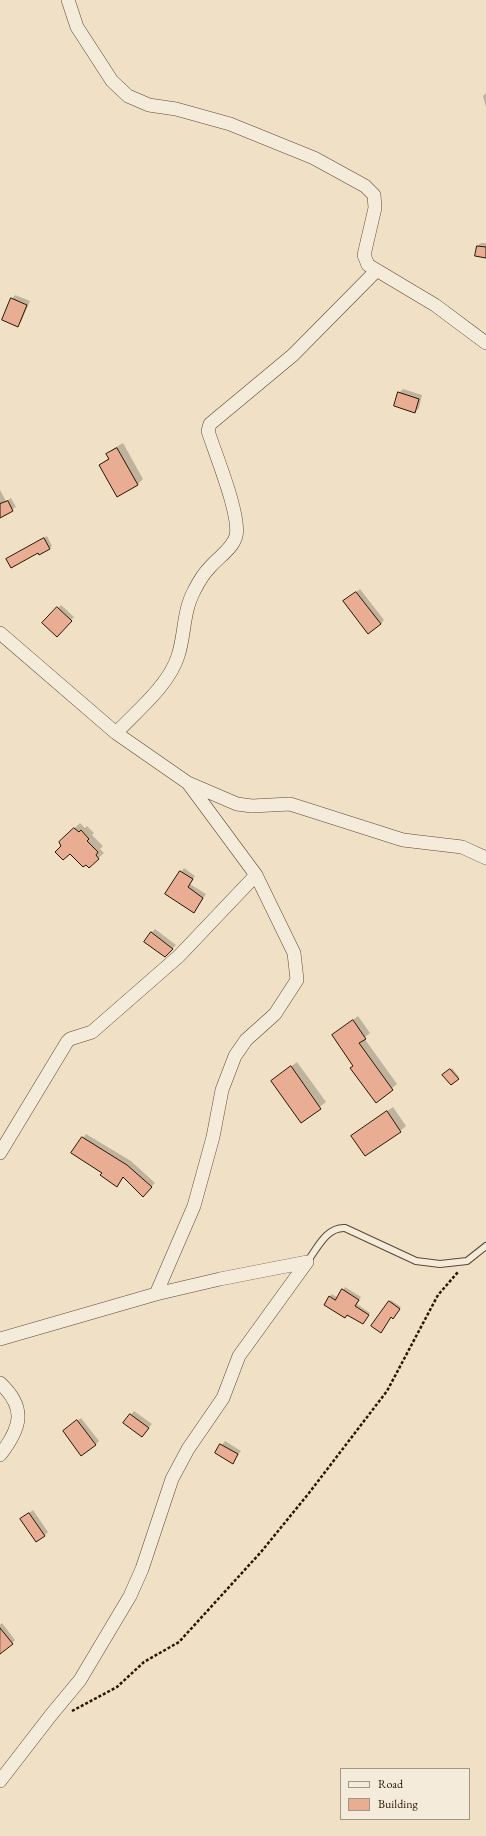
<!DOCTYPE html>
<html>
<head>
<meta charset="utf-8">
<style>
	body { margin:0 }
	#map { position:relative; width:486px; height:1836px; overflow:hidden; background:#f0e0c6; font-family:"EB Garamond",serif }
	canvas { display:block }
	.legend { position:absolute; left:340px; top:1768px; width:130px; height:52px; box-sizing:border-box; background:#f5ebda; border:1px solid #a39684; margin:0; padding:5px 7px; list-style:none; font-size:12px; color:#281602 }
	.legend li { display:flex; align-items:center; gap:8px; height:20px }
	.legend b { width:20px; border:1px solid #a39684 }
</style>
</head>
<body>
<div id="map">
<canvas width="486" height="1836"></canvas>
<ul class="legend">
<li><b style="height:5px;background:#f5ebda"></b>Road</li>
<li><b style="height:11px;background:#e9ad93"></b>Building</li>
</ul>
</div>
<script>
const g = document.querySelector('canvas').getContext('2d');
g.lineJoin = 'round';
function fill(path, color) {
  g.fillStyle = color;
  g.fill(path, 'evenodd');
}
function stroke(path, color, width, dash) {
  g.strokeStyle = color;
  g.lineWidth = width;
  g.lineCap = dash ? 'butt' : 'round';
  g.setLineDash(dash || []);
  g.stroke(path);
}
fill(new Path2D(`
	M486,93V107L483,96Z
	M481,243H486V257L477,246Z
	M15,295L30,301L21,322L17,326L12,299Z
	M403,389L422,395L419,408L415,412L399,393Z
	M123,443L143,479L138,484L117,496L100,465L110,457L108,454L113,449Z
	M0,490L6,501L11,498L16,507L0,516Z
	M47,536L52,546L49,549L7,559Z
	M360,589L384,620L381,624L348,598Z
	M61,605L74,617L57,635L43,623Z
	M80,823L85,828L87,826L94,833L92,835L103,846L100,849L104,853L89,867L63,846L65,837Z
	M184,868L195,876L190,884L206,894L197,908L166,893Z
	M155,929L176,945L165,956L151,933Z
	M358,1016L370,1033L364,1038L397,1084L376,1101L333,1035Z
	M297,1062L326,1102L301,1121L272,1081Z
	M452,1068L459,1077L451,1084L444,1075Z
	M393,1107L406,1126L400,1131L352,1136Z
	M86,1134L131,1161L155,1183L143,1195L124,1177L120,1182L72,1152Z
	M345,1287L361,1297L357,1304L370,1313L363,1323L348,1314L330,1297L332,1294L338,1298Z
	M391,1300L401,1307L395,1316L390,1302Z
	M134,1411L152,1424L145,1432L125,1423Z
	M81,1418L99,1441L95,1445L68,1428Z
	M225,1441L241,1451L232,1462L216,1452Z
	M33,1510L48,1532L44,1536L21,1519Z
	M2,1623L15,1640L12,1643L0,1647V1625Z`), '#0003');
const building = new Path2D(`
	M477,246L486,247V258L475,256Z
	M11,298L27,305L18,327L2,320Z
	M398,392L419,399L415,413L394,406Z
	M117,448L138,485L117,497L99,465L109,459L106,454Z
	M8,501L13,511L0,518V504Z
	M44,538L50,549L39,555L38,553L11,568L6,559Z
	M356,592L381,624L368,634L343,601Z
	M57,607L72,621L57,637L42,623Z
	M74,828L79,832L81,830L89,839L87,841L98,852L96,855L99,859L89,868L86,865L83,867L70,854L63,860L55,852L61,846L59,842Z
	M180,871L193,879L188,887L203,898L194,913L165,894Z
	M151,932L173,949L165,957L144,942Z
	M353,1020L366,1039L359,1043L393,1090L376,1103L350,1068L353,1066L332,1035Z
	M291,1066L321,1109L301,1123L271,1081Z
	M450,1069L459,1079L451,1085L442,1075Z
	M387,1111L401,1132L365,1156L351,1136Z
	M82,1137L127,1165L152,1187L143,1197L123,1177L117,1187L100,1175L102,1173L71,1153Z
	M342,1289L359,1300L355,1306L369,1315L363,1324L347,1315L345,1318L324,1305L329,1296L335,1300Z
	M389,1301L400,1309L393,1319L391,1317L381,1333L371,1326Z
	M130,1414L149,1428L142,1437L123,1423Z
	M77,1420L96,1445L81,1456L63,1431Z
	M220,1444L238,1454L233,1464L215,1453Z
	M29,1513L45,1536L36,1542L20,1519Z
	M0,1628L13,1644L0,1654Z`);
fill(building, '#e9ad93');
stroke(building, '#281602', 1);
const lane = new Path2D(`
	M307,1262C317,1249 326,1227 345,1228L416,1261L440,1264L467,1261L486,1246`);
const street = new Path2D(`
	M68,0L77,27L112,81L128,96L149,105L176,109L230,124L314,158L365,186L374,195L375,208L364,255L368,265L435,305L486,343
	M0,633L116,733L188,783L237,804L252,806L290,804L403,840L462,847L486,858
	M116,733C137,711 169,685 178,656C185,635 183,611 194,591C198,583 204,573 211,566C219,557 233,548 236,536C241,516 215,453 208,431L210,424L293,355L376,271
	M0,1153L67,1042L70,1039L92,1032L179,956L256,875
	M156,1294L194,1206L213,1137L222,1090L235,1056L246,1040L275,1014L297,980L294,953L256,875L188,783
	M0,1339L156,1294L220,1279L307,1262
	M0,1383C27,1408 21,1428 0,1455
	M0,1781L51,1715L80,1680L130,1596L142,1569L172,1479L188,1449L223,1398L239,1356L307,1262`);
stroke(lane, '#5a4833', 8);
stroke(street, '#5a4833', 14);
stroke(new Path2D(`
	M72,1711L117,1687L144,1662L179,1642L261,1552L309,1493L387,1391L438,1295L458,1272`), '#281602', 2.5, [3, 2]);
stroke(lane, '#f5ebda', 6);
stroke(street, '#f5ebda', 13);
</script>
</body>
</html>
